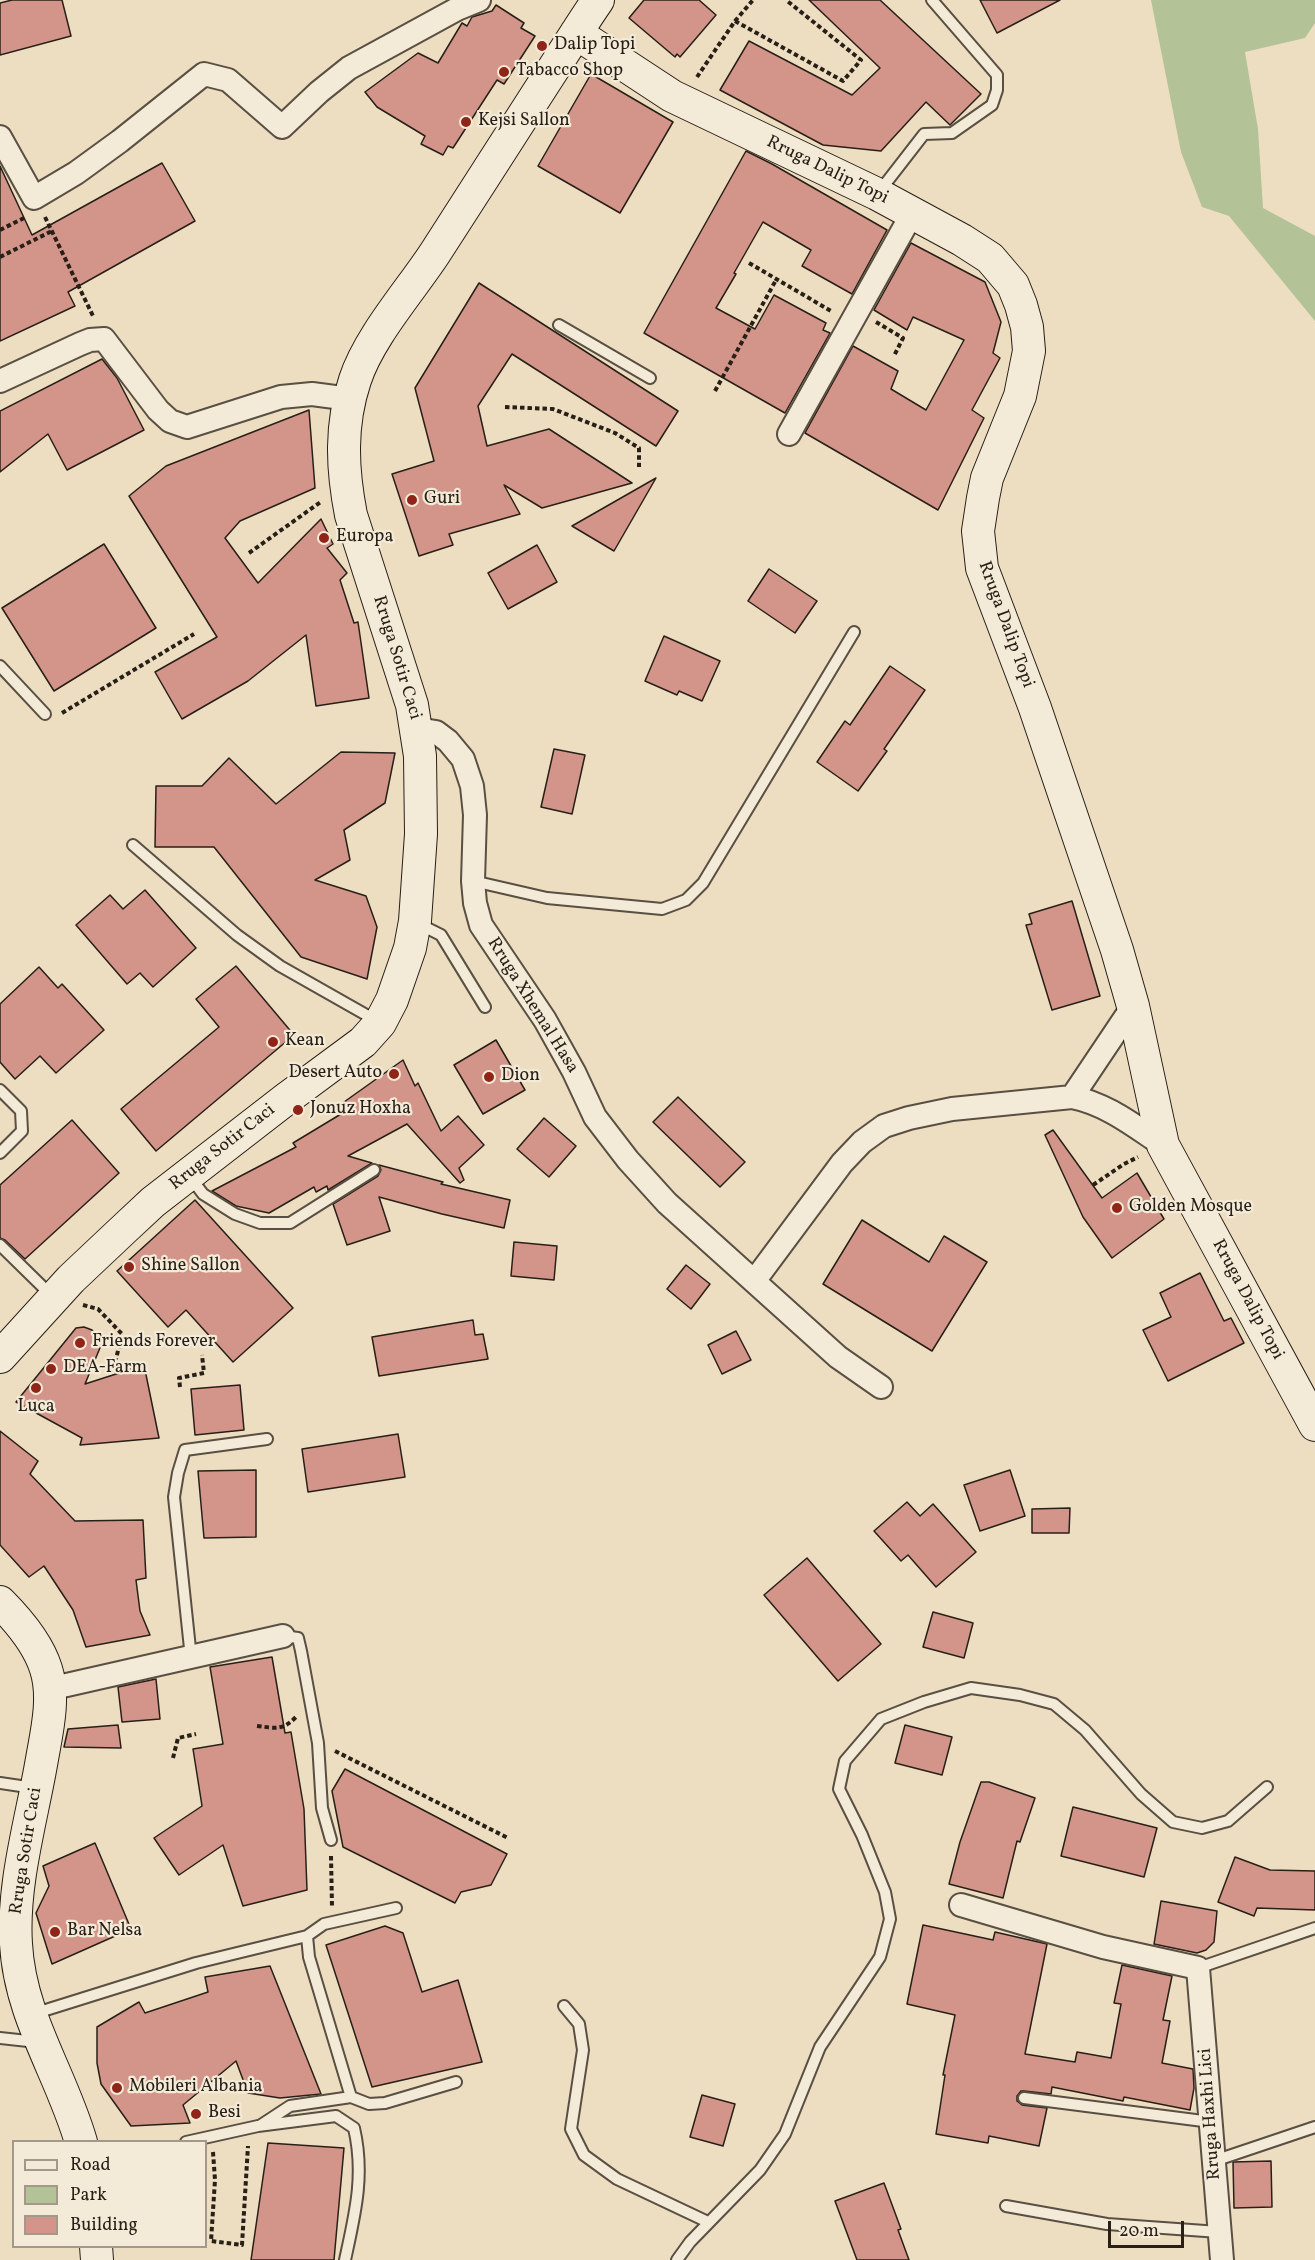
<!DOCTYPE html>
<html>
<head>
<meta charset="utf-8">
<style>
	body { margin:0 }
	#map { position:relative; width:1315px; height:2260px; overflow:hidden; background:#eddec2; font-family:Vollkorn,serif }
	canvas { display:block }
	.legend { position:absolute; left:12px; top:2140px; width:195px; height:108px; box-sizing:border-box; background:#f3ead7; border:2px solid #a2998a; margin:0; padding:8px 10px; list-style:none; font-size:18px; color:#281f17 }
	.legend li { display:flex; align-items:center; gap:12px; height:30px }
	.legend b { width:30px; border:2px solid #a2998a }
	.scale { position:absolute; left:1108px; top:2221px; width:76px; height:27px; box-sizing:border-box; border:3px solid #281f17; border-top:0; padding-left:8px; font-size:18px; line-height:21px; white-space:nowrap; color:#281f17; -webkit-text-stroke:4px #f3ead7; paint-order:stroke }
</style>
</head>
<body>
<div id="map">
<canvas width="1315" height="2260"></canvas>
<ul class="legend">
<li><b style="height:8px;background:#f3ead7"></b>Road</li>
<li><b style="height:16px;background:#b4c297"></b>Park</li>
<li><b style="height:16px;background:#d3958a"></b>Building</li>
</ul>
<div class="scale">20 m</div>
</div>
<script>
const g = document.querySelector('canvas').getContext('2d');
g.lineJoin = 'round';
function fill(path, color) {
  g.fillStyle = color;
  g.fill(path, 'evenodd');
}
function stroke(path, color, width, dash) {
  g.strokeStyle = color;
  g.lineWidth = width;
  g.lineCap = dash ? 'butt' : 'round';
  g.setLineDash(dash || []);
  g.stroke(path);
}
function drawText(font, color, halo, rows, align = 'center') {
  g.font = font + ' Vollkorn,serif';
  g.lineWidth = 4.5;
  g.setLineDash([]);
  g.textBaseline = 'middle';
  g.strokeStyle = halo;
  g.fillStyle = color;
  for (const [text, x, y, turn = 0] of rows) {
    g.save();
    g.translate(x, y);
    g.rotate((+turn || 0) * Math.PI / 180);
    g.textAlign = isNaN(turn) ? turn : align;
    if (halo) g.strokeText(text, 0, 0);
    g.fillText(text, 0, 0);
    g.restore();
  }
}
fill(new Path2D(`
	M1151,0H1315V23L1305,38L1245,52L1258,129L1263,208L1315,236V321L1229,216L1202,207L1181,152Z`), '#b4c297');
const building = new Path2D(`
	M12,0H62L71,36L0,55V3Z
	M644,0H699L716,15L680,57L677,54L675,57L629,18Z
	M809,0H880L981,94L950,125L926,102L881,151L823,145L720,90L749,41L852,95L880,68Z
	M980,0H1060L997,33Z
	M496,5L524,23L521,28L535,36L504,84L497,80L453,148L448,146L443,155L421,144L425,136L377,107L365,92L418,53L438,63L462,23L467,26L472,17L492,11Z
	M591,74L673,122L620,213L538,166Z
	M746,151L772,164L887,230L852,294L802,266L811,250L763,222L734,273L736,274L716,308L755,329L774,295L826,323L823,330L830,333L785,413L644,333Z
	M162,163L195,221L68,292L75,306L0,341V166L32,235Z
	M911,243L985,282L1001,322L993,353L1000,358L972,410L984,418L938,510L805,433L853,346L898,371L891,389L926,410L964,340L913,317L907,330L874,310Z
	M479,283L678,411L656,446L512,354L478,406L487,446L549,429L632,483L542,508L504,485L520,514L449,534L453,545L419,556L392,474L434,461L415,388Z
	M102,359L117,378L144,430L67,470L48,434L0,472V411Z
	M309,410L315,488L240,521L225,538L258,583L321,519L333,544L327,548L347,573L340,580L354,623L358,622L369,698L316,706L306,635L248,681L182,719L155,672L217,637L129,496L166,466Z
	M656,478L614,551L572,526Z
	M104,544L156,628L54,691L2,608Z
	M537,545L557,582L508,609L488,573Z
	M769,569L817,601L795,633L748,601Z
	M664,636L720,661L702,701L679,691L677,695L645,681Z
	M890,666L925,690L884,749L887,751L858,791L817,762L845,721L850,725Z
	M554,749L585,755L572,814L541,807Z
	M341,752L395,753L385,803L344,830L350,860L315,880L366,896L377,927L367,979L301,957L214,847H155L156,786H202L229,758L276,804Z
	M145,890L196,948L153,987L140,973L127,984L76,925L110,895L123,909Z
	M1072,901L1100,996L1052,1010L1026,925L1032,924L1029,914Z
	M236,966L294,1035L156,1151L121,1109L219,1027L196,999Z
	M39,967L58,988L62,984L104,1030L56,1073L40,1056L15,1079L0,1062V1004Z
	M496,1040L525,1090L483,1114L454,1065Z
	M403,1060L415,1086L418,1083L441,1131L458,1116L484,1145L459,1168L464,1180L460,1183L407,1124L348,1156L372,1163L328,1190L327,1186L316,1192L314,1187L269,1213L236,1206L212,1191L296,1147L293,1143L341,1114L337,1107Z
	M678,1097L745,1162L720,1187L653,1122Z
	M544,1118L576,1146L549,1177L517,1149Z
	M72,1120L119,1173L25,1259L5,1240L0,1238V1185Z
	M1053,1130L1102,1198L1137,1173L1164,1219L1112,1258L1083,1217L1045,1135Z
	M379,1165L443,1182L441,1184L510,1200L504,1228L442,1214L379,1197L390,1231L347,1245L333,1204L378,1176L381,1170Z
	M195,1200L293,1308L233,1362L186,1310L168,1327L117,1271Z
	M862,1220L929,1262L944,1236L987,1262L932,1351L823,1284Z
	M514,1242L557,1246L554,1280L511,1276Z
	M686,1265L710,1284L691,1309L667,1289Z
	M1200,1273L1224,1321L1231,1318L1244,1343L1168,1381L1143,1330L1171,1317L1160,1293Z
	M473,1320L475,1335L483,1334L488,1359L379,1376L372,1337Z
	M84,1327L92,1330L102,1343L85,1384L144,1365L159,1438L80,1445L82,1438L16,1402L76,1328Z
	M736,1331L751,1360L722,1374L708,1345Z
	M240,1385L244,1430L195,1435L191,1389Z
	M0,1431L38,1461L30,1474L75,1521L143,1520L146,1578L136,1580L140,1611L150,1635L86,1647L73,1610L44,1566L29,1577L0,1545Z
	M398,1434L405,1477L308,1492L302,1449Z
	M256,1470V1537L204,1538L198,1471Z
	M1010,1470L1025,1516L980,1531L964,1485Z
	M907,1502L920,1516L933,1504L976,1552L936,1587L908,1555L901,1561L874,1531Z
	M1070,1508L1069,1533H1032V1509Z
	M807,1558L881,1644L838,1681L764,1595Z
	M933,1612L973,1623L964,1658L923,1647Z
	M272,1657L285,1733L291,1732L304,1809L307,1890L243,1906L223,1845L179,1875L154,1838L202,1806L193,1749L223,1744L210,1667Z
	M156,1679L160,1719L122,1722L118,1687Z
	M118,1725L121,1748L64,1747L68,1729Z
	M905,1725L952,1737L942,1775L895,1763Z
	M345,1769L507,1854L491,1885L461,1892L455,1903L343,1847L332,1791Z
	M981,1782H989L1035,1798L1020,1842L1017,1841L1003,1898L949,1884L960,1842Z
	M1073,1807L1157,1828L1144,1877L1061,1856Z
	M95,1843L131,1929L52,1964L36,1913L49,1886L43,1866Z
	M1235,1857L1270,1870L1315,1871V1910L1257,1908L1254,1916L1218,1902Z
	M1161,1901L1217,1911L1214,1942L1206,1950L1197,1953L1154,1944Z
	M923,1925L993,1940L995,1932L1047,1944L1025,2054L1075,2062L1077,2052L1111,2058L1121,2004L1114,2003L1122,1965L1172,1976L1163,2020L1170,2021L1162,2063L1193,2069L1194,2088L1190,2110L1124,2097L1123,2101L1052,2087L1051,2094L1024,2091H1021L1017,2096V2101L1022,2105L1047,2108L1039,2146L989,2136L988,2143L936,2134L945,2075H943L955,2015L907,2004Z
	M385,1926L403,1933L422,1992L458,1980L482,2062L372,2087L326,1945Z
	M270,1966L321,2094L280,2098L248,2093L236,2061L183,2105L190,2123L131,2126L101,2084L97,2063V2027L139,2002L145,2013L208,1992L205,1977Z
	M702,2095L735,2104L723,2146L690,2137Z
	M268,2143L344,2148L334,2260H251Z
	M1271,2161L1272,2207L1234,2208L1233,2162Z
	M884,2183L901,2229L898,2230L909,2260H857L835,2201Z`);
fill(building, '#d3958a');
stroke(building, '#281f17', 1.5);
const lane = new Path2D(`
	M879,192L924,134L952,133L992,105L997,90V75L932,0
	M559,325L650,378
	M0,666L45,714
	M133,845L237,935L280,966L377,1021
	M473,881L547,898L662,909L686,900L703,883L854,632
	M417,923L441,935L485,1007
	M0,1090L21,1111L22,1131L0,1153
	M191,1178L203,1194L235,1214L260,1223H290L374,1170
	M0,1245L51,1295
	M283,1636L298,1638L301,1651L318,1743L322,1808L331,1840
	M191,1658L174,1497L178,1473L185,1450L267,1439
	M0,1783L34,1788
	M396,1908L324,1924L307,1936L309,1957L351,2097L369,2104L385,2103L456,2082
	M1198,1968L1315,1928
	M564,2006L579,2024L583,2050L571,2129L584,2155L617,2179L708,2222
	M33,2014L196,1963L307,1936
	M0,2038L37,2042
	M1024,2098L1211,2122
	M261,2125L290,2106L351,2097
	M186,2142L258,2126L336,2116L354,2128C365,2175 355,2214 345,2260
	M1214,2161L1315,2127
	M1006,2206L1107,2224L1219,2232
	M677,2260L690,2242L760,2170L785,2134L820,2047L880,1957L890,1919L885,1892L862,1835L839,1789L845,1761L881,1719L924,1702L971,1688L1020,1695L1054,1704L1085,1730L1141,1794L1173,1822L1202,1828L1228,1821L1267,1787`);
const street = new Path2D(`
	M0,137L34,198L76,173L120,141L204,74L228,80L282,127L319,92L349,68L457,9L479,0
	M0,381L80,344L90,340L104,339L158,410L170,421L187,427L281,397L312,394L350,399
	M789,434L913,212
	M417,729L436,732L448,741L463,759L472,786L475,815L473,881L475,903L481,925L545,1020L574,1072L595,1117L628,1160L667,1203L838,1357L881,1387
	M1072,1097L1133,1006
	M755,1280L842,1163L862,1142L884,1126L909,1118L952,1109L1072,1097C1107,1104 1134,1126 1163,1145
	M49,1689L283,1636
	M961,1905L1103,1947L1198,1968L1222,2260`);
const secondary = new Path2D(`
	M576,33L672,96L877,194L962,240L990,258L1013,285L1021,305L1027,327L1029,351L1020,396L987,478L983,498L978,531L982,568L1035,708L1117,950L1133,1006L1163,1145L1315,1425
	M0,1357L71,1279L123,1230L153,1202L286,1099L363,1042L380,1023L392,1000L410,948L415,921L421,834L420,756L412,705L351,515C342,469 340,425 355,380C369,337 410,291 435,253C470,198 506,143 541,88C560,59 578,29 598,0
	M0,1602C18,1620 38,1643 46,1669C55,1697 47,1731 42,1759C32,1818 12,1884 16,1944C20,2017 61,2073 81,2142
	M96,2246L97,2260`);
stroke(lane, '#594f42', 14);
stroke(street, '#594f42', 26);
stroke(secondary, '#281f17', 34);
stroke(new Path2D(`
	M735,21L843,81L861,60L786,0
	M697,77L735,21L753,0
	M45,217L93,316
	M0,230L24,218
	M0,257L52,231
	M749,263L831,311
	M876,322L903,338L894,356
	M715,391L776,280
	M505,407L553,409L615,433L639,448V467
	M249,553L322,501
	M62,713L194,634
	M1093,1185L1124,1164L1138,1157
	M83,1305L98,1309L122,1334L116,1359
	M180,1387L179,1378L204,1373L202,1355
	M257,1726C276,1728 282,1731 296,1717
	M335,1751L508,1838
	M173,1758L178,1738L196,1734
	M331,1856L332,1906
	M213,2152L215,2180L211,2241L242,2245L248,2146`), '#281f17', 4, [4.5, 3]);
stroke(lane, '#f3ead7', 10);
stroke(street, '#f3ead7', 22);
stroke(secondary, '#f3ead7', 32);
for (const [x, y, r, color] of [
	[542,46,6,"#8f2418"],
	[504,72,6,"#8f2418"],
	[466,122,6,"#8f2418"],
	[412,500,6,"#8f2418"],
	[324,538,6,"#8f2418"],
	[273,1042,6,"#8f2418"],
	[394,1074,6,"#8f2418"],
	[489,1077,6,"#8f2418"],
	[298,1110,6,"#8f2418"],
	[1117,1208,6,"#8f2418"],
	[129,1267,6,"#8f2418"],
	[80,1343,6,"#8f2418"],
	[51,1369,6,"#8f2418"],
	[36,1388,6,"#8f2418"],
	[55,1932,6,"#8f2418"],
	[117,2088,6,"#8f2418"],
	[196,2114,6,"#8f2418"]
]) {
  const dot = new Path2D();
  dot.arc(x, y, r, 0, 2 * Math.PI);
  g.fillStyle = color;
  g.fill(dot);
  stroke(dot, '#f3ead7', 2);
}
drawText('18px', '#281f17', '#f3ead7', [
	["Dalip Topi",554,46],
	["Tabacco Shop",516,72],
	["Kejsi Sallon",478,122],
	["Guri",424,500],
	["Europa",336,538],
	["Kean",285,1042],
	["Desert Auto",382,1074,"right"],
	["Dion",501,1077],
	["Jonuz Hoxha",310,1110],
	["Golden Mosque",1129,1208],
	["Shine Sallon",141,1267],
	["Friends Forever",92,1343],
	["DEA-Farm",63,1369],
	["Luca",36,1408,"center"],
	["Bar Nelsa",67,1932],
	["Mobileri Albania",129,2088],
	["Besi",208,2114]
], 'left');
drawText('18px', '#281f17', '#f3ead7', [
	["Rruga Dalip Topi",827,171,26],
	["Rruga Dalip Topi",1005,625,70],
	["Rruga Sotir Caci",396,658,73],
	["Rruga Xhemal Hasa",532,1006,58],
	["Rruga Sotir Caci",223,1148,-38],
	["Rruga Dalip Topi",1247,1300,62],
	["Rruga Sotir Caci",27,1851,-81],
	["Rruga Haxhi Lici",1211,2114,-94]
]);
</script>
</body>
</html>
